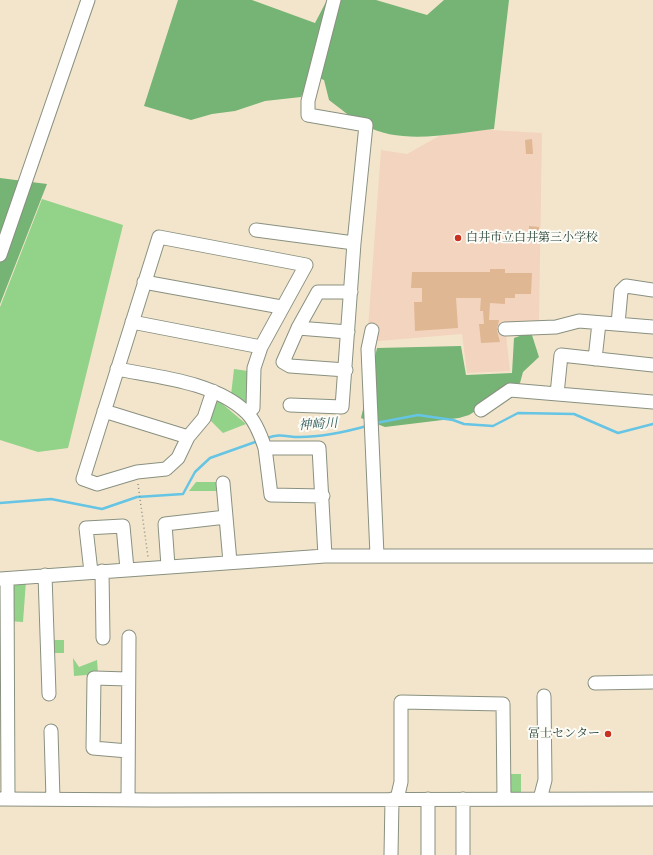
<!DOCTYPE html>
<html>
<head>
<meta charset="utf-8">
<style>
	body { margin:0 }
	canvas { display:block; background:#f3e5cb }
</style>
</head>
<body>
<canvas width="653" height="855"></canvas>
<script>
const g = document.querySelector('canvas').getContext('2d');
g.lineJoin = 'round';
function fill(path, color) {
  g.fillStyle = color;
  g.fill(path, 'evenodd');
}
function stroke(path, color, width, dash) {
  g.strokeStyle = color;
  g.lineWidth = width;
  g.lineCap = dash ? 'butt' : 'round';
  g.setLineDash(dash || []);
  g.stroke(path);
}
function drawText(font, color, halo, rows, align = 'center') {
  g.font = font + ' "IM FELL Great Primer","Noto Serif JP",serif';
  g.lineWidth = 4;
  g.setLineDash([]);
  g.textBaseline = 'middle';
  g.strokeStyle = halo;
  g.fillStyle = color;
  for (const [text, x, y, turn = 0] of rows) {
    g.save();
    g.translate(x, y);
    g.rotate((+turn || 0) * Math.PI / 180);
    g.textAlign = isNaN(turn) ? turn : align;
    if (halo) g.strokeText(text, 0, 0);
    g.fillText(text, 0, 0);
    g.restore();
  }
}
fill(new Path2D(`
	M440,127L542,133L539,323L505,325L510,371L467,373L462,334L367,342L381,150L407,154L439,136Z`), '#f3d4be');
fill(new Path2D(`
	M42,199L123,225L68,448L38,452L0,440V307Z
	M234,369L248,371L247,406L231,395Z
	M215,400L219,401L246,424L223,433L208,418Z
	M196,482H217L219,491H189Z
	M26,581L23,622L9,621L12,582Z
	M51,640H64V653H51Z
	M73,658L79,667L97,660L98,674L74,676Z
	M511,774H521V792H511Z`), '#92d289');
fill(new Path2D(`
	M178,0H252L315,23L327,0H376L427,15L444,0H509L494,129C453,133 402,146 364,125C352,119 340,108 329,100L324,80L311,75L301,97L265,101L235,111L212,114L191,120L144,106Z
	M0,178L47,184L0,304Z
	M531,332L539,357L523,372L520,383L469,415L459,418L385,427L361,418L377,348L461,346L466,375L512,373L514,338Z`), '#75b475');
stroke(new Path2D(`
	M376,423L418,415L453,420L464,424L493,426L518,413L574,414L618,433L653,424
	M267,438C281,433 286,437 300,437C323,437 345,432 367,426
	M0,503L51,499L102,509L137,497L183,494L195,472L210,458L258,441`), '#66c4e4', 2.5);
fill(new Path2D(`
	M532,139L533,154H526L525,140Z
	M529,226L539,227L540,241L529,242Z
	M490,269H505V273H532L531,294H515V298H505V304L490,303L489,320H499L497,330L500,342L481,343L479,324H484L483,311H480L481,298H456L458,328L415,331L414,302H422V288H411L412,272H490Z`), '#dfb792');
const minor = new Path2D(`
	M256,230L354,243
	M0,255L88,0
	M144,282L281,307
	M132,322L261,347
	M618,324L621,291L626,286L653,290
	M298,328L348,332
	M505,329L556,327L579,321L653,327
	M372,330L368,349L377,555
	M595,359L599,323
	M117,369C158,377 216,382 247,413C256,422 261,436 265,448H319L325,556
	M346,370L290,366L283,362L298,328L318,292H351
	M213,391L204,418L188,437L178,458L166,469L137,472L97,484L83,479L159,237L306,265L261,347L254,368L253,408L248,413
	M557,394L561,355L653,365
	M290,405L342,407L354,243L366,125L308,115V101L334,0
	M481,410L510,390L653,402
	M104,411L188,437
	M265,448L271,495L323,496
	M223,483L230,562
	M168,566L165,524L226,517
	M102,571L103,638
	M91,572L86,528L123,526L127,569
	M45,575L49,694
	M0,579L325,556H653
	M7,579L8,799
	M128,679L94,678L93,748L128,751
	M595,683L653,682
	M51,731L53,799
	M0,799L153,800L653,799
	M128,799L129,637
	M397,799L401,782V702L503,704L504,799
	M540,799L545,780L544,696
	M391,855L392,799
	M428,855V799
	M463,855V799`);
stroke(minor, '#899180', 15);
stroke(new Path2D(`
	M138,484L148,557`), '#899180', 1.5, [1, 3]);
stroke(minor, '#fff', 13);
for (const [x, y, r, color] of [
	[458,238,4,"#c8321e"],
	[608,734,4,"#c8321e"]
]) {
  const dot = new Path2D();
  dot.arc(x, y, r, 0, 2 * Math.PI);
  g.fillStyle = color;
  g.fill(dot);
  stroke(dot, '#fdfcf7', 1.5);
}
drawText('12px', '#1f3d34', '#fdfcf7', [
	["白井市立白井第三小学校",466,238],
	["冨士センター",600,734,"right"]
], 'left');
drawText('italic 13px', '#315f60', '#fdfcf7', [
	["神崎川",318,425,-4]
]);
</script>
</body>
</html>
